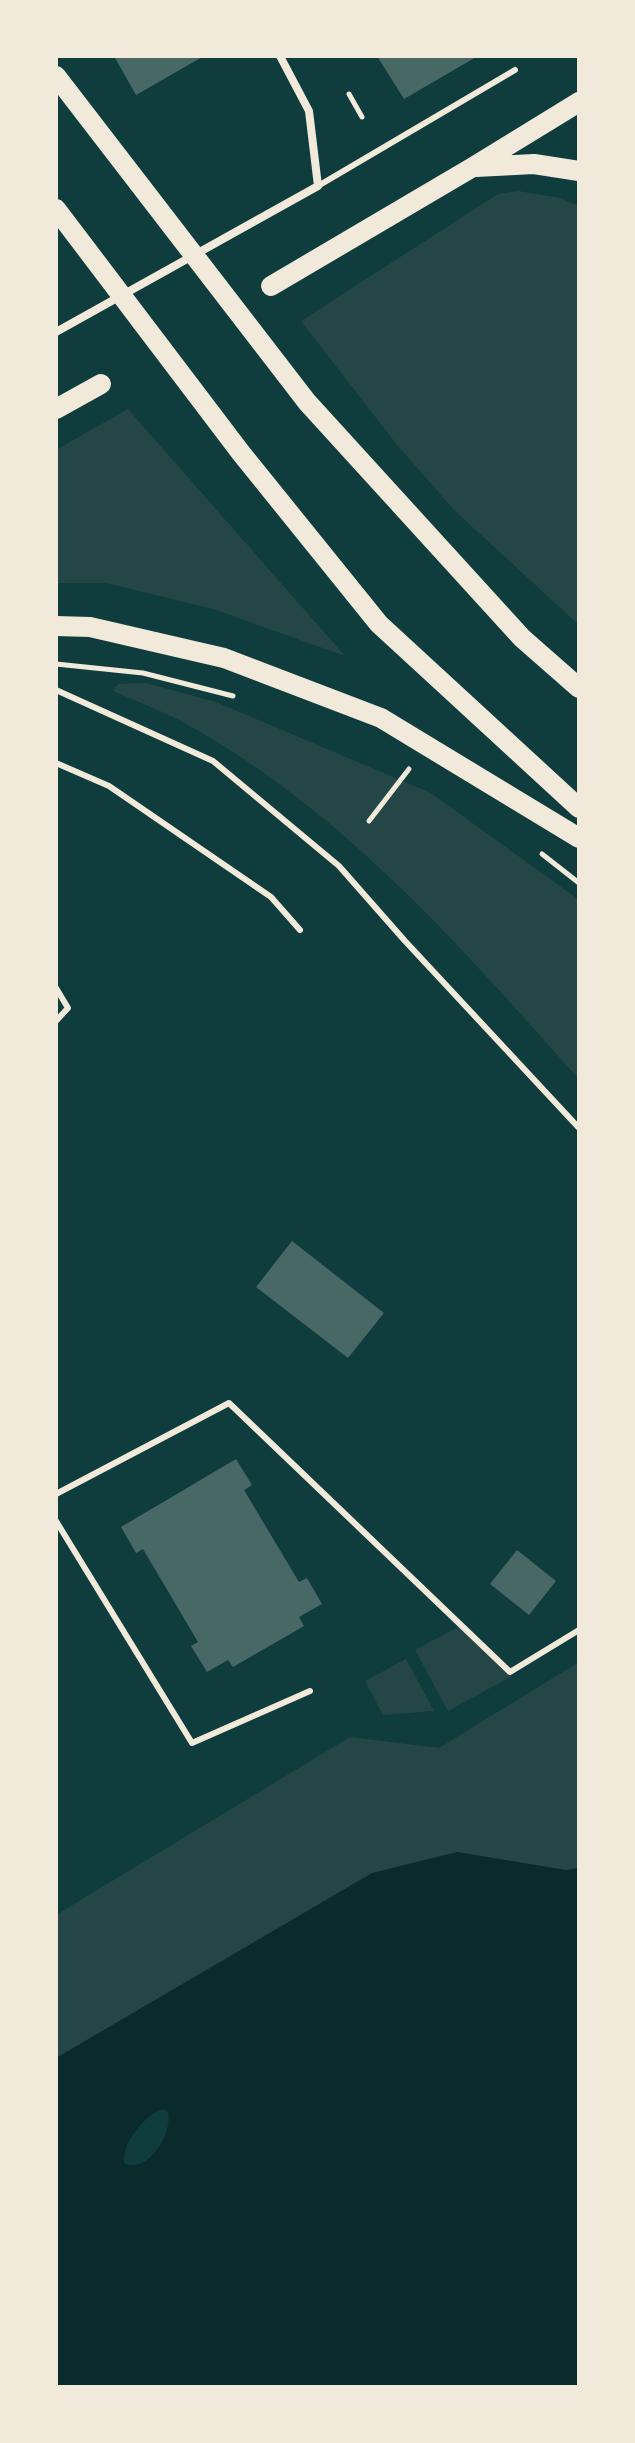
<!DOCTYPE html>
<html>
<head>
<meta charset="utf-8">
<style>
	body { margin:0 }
	#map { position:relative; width:635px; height:2443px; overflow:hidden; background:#0f3d3e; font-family:"Fira Sans Condensed",sans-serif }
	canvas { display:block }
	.frame { position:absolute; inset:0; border:58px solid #f1e9da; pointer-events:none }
</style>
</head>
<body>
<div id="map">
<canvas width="635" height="2443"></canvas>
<div class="frame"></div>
</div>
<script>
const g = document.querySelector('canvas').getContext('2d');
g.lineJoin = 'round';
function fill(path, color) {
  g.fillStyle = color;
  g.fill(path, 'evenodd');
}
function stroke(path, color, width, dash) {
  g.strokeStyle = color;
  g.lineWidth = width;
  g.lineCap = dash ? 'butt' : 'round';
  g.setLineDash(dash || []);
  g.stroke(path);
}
fill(new Path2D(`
	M518,191L560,198L579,206V625L455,511L397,445L301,321L498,194Z
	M128,409L345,656L213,609L106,583H56V450Z
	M146,683L216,702L431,793L579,900V1079C462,948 345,813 190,726C166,712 138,702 113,691L118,684Z
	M462,1625L512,1676L448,1711L415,1650Z
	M406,1659L434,1711L383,1715L365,1681Z
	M579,1662V1868L566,1870L56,2058V1915L350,1737L439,1748Z`), '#244646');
fill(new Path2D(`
	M457,1852L566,1870L579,1868V2387H56V2058L372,1873ZM164,2109L168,2112C173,2133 149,2173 125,2164C118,2148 147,2111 164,2109Z`), '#0a2a2b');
fill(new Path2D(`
	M114,56H204L136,95Z
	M377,56H478L404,99Z
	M292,1241L384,1313L348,1358L256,1287Z
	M236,1459L252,1485L244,1490L299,1582L307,1578L322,1604L299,1617L304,1626L233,1667L228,1660L207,1672L191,1646L198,1642L143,1549L136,1553L121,1527Z
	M517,1550L556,1581L529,1615L490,1584Z`), '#486865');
stroke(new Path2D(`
	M349,94L362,117
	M56,664L143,673L233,696
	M369,821L409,769
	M542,854L579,883`), '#f1e9da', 5);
stroke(new Path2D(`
	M318,186L515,70
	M56,690L213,761L339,866L405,941L579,1128
	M56,763L109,786L271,897L300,930
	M56,988L68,1008L56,1021
	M56,1494L229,1403L510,1672L579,1630
	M56,1521L192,1743L310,1691`), '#f1e9da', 6);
stroke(new Path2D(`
	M56,332L318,186L309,111L280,56`), '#f1e9da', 8);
stroke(new Path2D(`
	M56,76L307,402L522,638L579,688
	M476,167L534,164L579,171
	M56,209L241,453L379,624L579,808
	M271,286L473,167L579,102
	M56,409L101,384
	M56,626L90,627L224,658L381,718L579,838`), '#f1e9da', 20);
</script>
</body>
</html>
